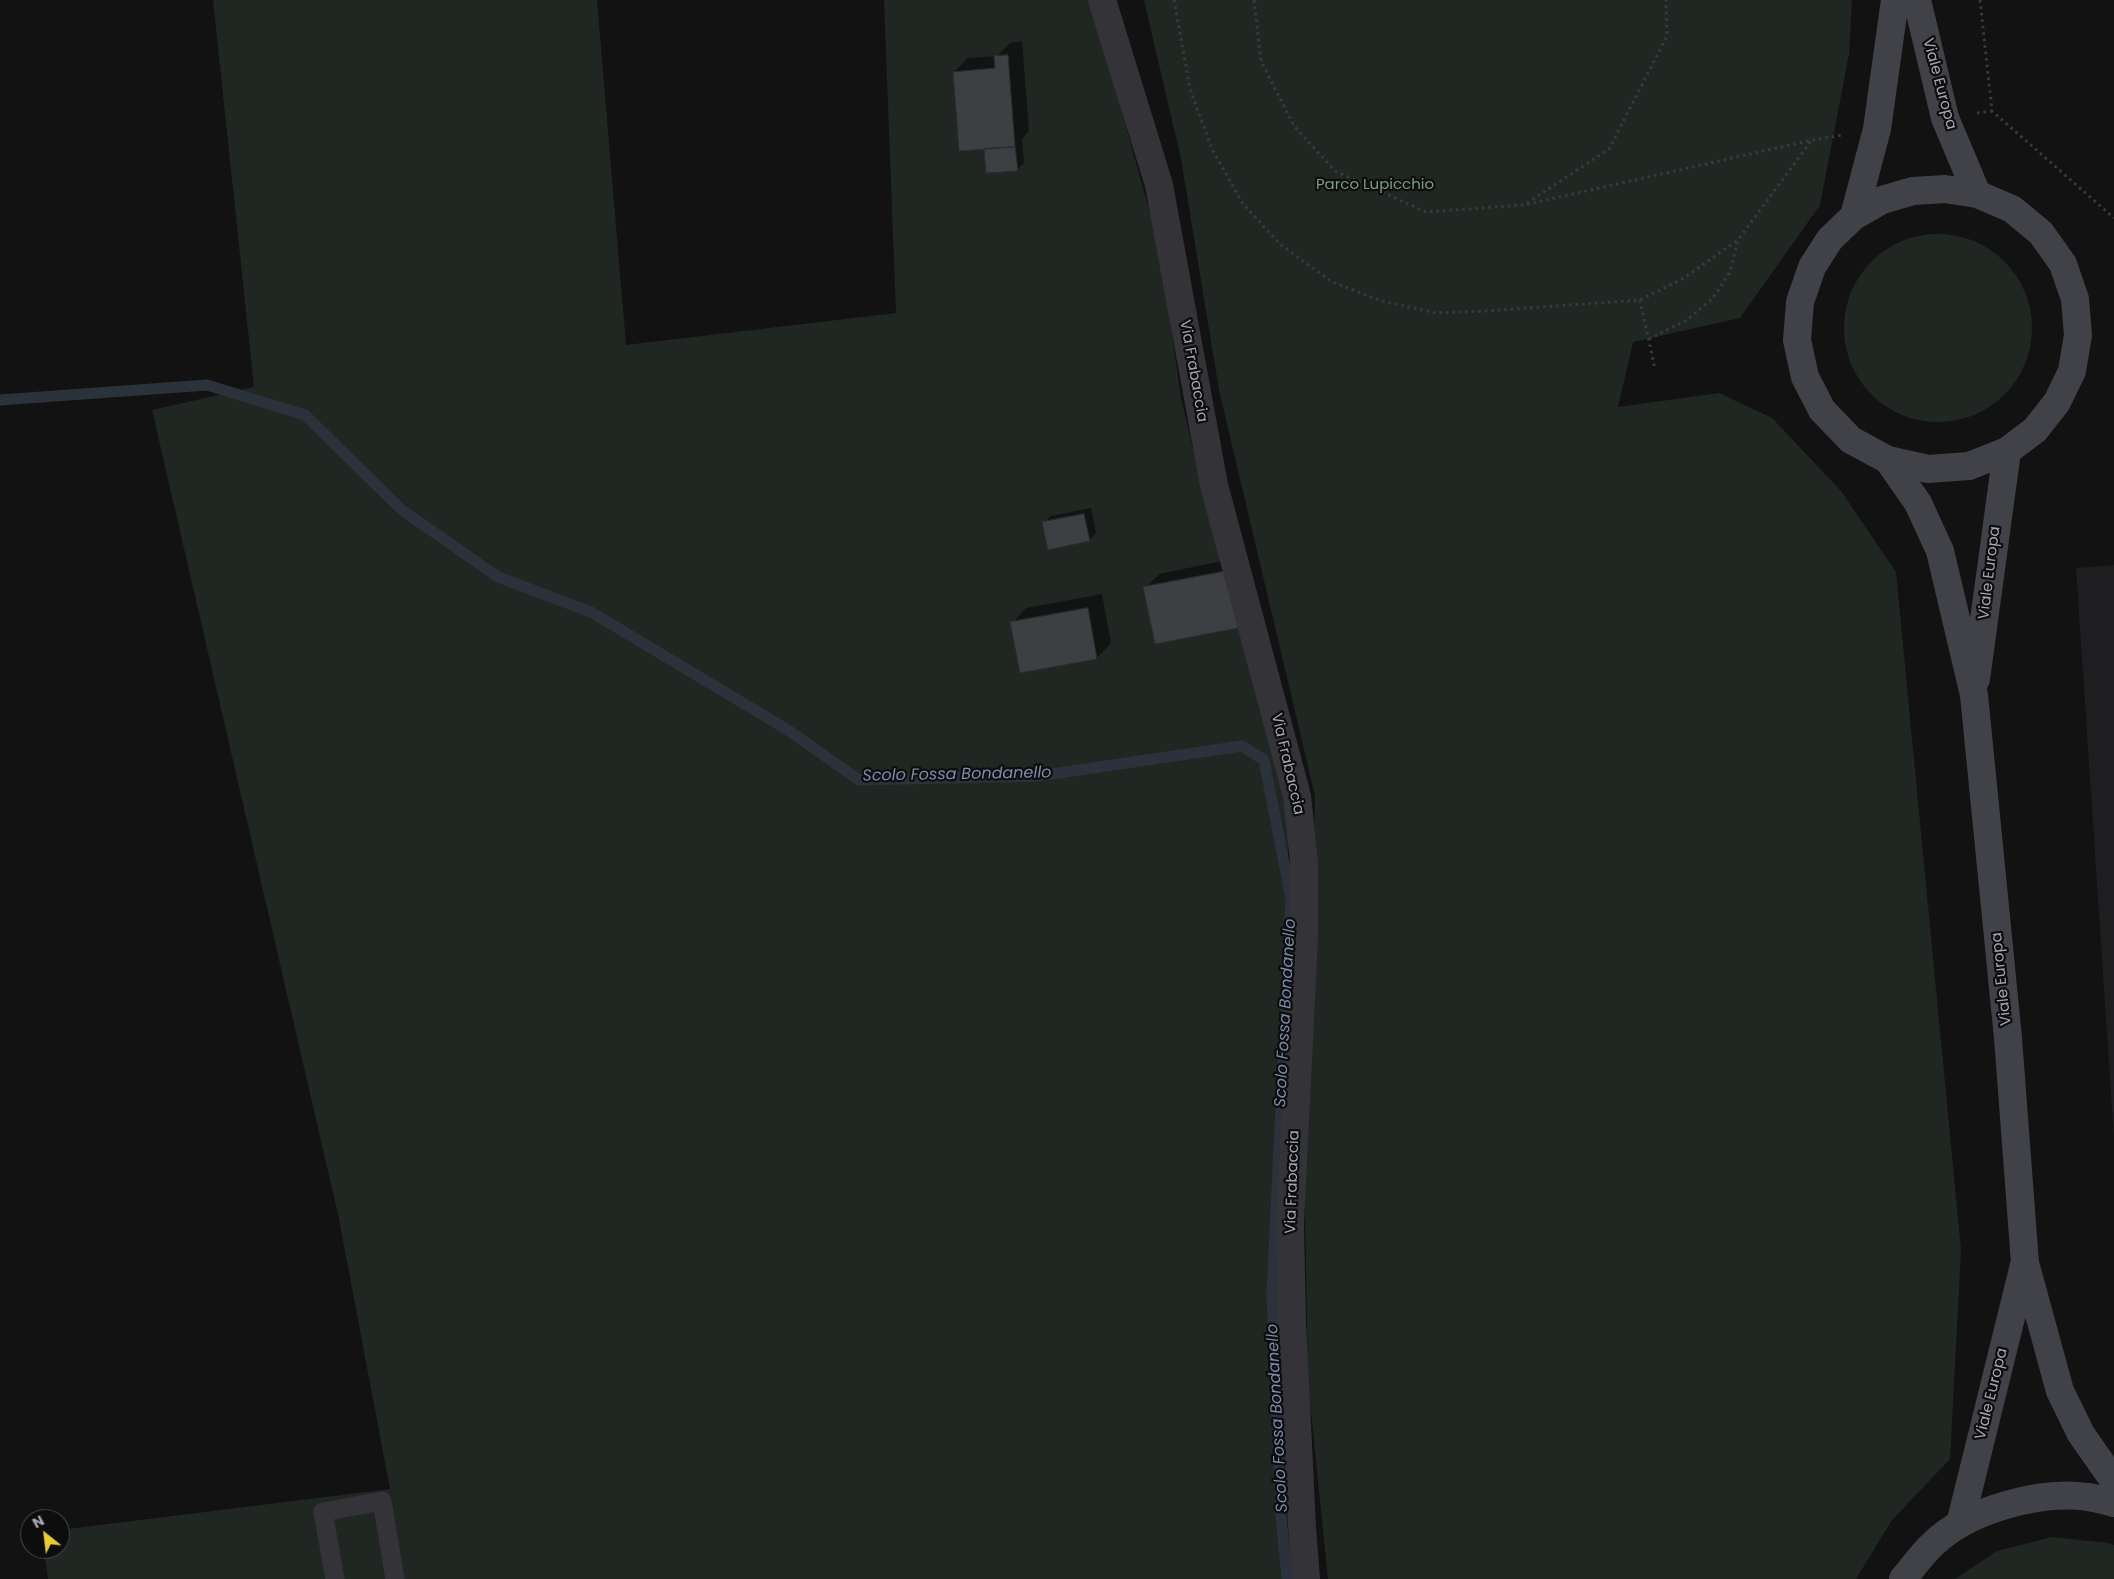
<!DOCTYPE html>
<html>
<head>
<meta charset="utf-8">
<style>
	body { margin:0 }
	#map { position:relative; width:2114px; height:1579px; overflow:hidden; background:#121213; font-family:Poppins,sans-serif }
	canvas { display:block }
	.north { position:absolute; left:20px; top:1509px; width:50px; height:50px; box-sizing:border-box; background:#0d0d0e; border:1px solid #494a50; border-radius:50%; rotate:331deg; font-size:14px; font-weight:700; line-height:20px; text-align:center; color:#a4a6b3 }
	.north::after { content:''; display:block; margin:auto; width:18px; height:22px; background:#e7cc36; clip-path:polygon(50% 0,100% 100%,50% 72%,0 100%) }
</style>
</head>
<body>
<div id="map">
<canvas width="2114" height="1579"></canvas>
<div class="north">N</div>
</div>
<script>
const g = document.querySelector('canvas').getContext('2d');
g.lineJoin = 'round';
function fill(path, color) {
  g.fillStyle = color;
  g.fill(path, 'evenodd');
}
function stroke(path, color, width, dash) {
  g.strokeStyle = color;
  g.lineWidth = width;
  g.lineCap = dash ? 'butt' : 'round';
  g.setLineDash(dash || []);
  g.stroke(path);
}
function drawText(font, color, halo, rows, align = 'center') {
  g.font = font + ' Poppins,sans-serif';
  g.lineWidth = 4.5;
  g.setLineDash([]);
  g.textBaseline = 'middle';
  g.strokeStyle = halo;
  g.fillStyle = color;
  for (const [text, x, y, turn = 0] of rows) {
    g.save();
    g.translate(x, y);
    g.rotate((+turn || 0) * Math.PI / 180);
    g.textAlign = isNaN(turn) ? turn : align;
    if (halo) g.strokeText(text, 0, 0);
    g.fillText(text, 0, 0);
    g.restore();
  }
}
fill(new Path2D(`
	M2114,565V1139L2076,568Z`), '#1e1e20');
fill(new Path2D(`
	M213,0H597L626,345L896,313L884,0H1099L1123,116L1160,249L1181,398L1208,513L1252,643L1289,824L1284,955L1278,1407L1291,1579H48L44,1549H60V1530L390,1489L339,1219L152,410L254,387Z
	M1144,0H1852L1849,54L1820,205L1740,318L1633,342L1618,407L1719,393L1772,418L1841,491L1896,572L1961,1250L1950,1459L1892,1520L1856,1579H1328L1308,1382L1305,1212L1315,796L1219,390L1181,159Z
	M1844 328a94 94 0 1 1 188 0a94 94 0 1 1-188 0Z
	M2052,1537L2108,1543L2114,1545V1579H1955L1997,1551Z`), '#202722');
fill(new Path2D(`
	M1022,41L1029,131L1022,139L1024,163L1017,170L985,148L954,72L968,58L997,56L1010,43Z
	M1091,508L1096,533L1090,540L1044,523L1050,516Z
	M1241,557L1251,612L1145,588L1159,574Z
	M1102,594L1111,643L1097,658L1012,623L1026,608Z`), '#0007');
stroke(new Path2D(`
	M0,400L207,385L305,415L402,510L498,577L591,612L788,730L859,780L1038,776L1242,746L1264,760L1291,899L1272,1294L1281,1516L1287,1579`), '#2c323b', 11);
const building = new Path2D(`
	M1008,55L1015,147L959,151L953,72L995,68L994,56Z
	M1015,147L1018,171L986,173L984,149Z
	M1084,514L1090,541L1048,550L1042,522Z
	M1227,571L1238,628L1155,644L1143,587Z
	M1088,608L1097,659L1020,673L1010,622Z`);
fill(building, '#3e3f43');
stroke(building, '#2c2c2f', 1);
stroke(new Path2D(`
	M1174,0L1190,89L1212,149L1243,204L1281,245L1332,282L1382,301L1436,313L1485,311L1640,300L1684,278L1738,240
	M1254,0L1261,61L1294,126L1335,171L1426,212L1524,205L1812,140L1843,135
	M1980,0L1992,111L2114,218
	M1977,113L1992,111
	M1527,203L1609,149L1667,36L1666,0
	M1640,300L1655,369
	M1649,339L1687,320L1713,298L1730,272L1738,240L1812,140`), '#39393f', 3, [2.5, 4]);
stroke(new Path2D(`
	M335,1579L323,1512L382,1501L395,1579`), '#333338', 19);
stroke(new Path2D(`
	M1102,0L1159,185L1214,485L1297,796L1304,862V936L1290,1225L1292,1321L1302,1527L1306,1579`), '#333338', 28);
stroke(new Path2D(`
	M1917,0L1945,118L1977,194
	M1854,216L1877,129L1895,0
	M1888,460L1928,469L1969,466L2007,451L2035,430L2057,402L2072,371L2078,335L2075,299L2063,264L2041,233L2012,209L1977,194L1945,189L1913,191L1882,200L1854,216L1830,239L1812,267L1800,302L1797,340L1805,377L1822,410L1851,440L1888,460L1918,503L1940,551L1974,695L2008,1038L2025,1263L2060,1391L2081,1434L2114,1481
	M1976,679L2007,451
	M1960,1524L2024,1265
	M1903,1579C1913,1567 1922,1554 1933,1544C1968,1510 2040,1490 2088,1497C2097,1498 2105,1501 2114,1503`), '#414148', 28);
drawText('15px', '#a4a6b3', '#0d0d0e', [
	["Viale Europa",1939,84,75],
	["Via Frabaccia",1193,371,80],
	["Viale Europa",1990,573,-83],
	["Via Frabaccia",1287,764,77],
	["Viale Europa",2002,979,-96],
	["Via Frabaccia",1293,1182,-88],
	["Viale Europa",1992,1394,-76]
]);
drawText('15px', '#7b9d84', '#0d0d0e', [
	["Parco Lupicchio",1375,185]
]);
drawText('italic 16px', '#7c8dad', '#0d0d0e', [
	["Scolo Fossa Bondanello",957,775,-1],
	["Scolo Fossa Bondanello",1286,1013,-87],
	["Scolo Fossa Bondanello",1278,1418,-93]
]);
</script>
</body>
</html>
